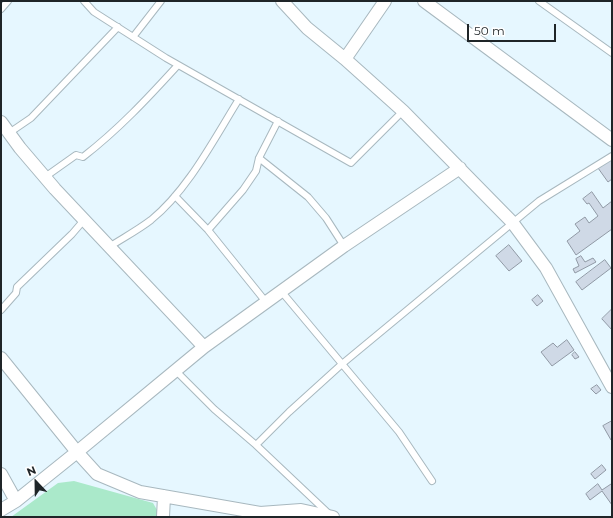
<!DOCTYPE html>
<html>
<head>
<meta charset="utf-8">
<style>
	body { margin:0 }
	#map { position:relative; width:613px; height:518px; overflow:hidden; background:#e6f7ff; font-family:Montserrat,sans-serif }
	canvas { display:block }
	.frame { position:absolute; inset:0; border:2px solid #1f2528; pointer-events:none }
	.north { position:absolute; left:16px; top:462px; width:40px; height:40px; -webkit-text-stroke:3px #fff; paint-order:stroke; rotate:338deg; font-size:11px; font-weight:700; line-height:16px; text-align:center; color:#1f2528 }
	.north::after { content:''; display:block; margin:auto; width:14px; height:18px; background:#1f2528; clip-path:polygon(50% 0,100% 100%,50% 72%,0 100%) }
	.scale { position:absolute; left:467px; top:24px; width:89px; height:18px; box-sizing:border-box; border:2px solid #1f2528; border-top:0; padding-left:5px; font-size:12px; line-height:14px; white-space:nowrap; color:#1f2528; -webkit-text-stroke:3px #fff; paint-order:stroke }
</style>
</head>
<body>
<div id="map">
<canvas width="613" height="518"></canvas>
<div class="frame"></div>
<div class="north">N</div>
<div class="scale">50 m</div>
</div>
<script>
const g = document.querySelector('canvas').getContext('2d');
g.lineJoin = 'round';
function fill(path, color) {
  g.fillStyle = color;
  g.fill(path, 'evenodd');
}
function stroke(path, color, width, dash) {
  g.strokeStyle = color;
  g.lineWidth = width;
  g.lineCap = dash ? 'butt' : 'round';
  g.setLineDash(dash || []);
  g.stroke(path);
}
fill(new Path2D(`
	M74,481L153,503L161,517H11L58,483Z`), '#aae9ca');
const building = new Path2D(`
	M612,157V179L608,182L598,168Z
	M592,192L603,208L612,201V229L576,255L567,241L580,231L575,224L585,217L589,223L598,216L589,203L587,204L583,199Z
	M509,245L522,261L509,271L496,256Z
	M581,256L585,262L593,258L596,262L575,273L573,269L579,266L576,259Z
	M605,260L611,268L582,290L576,282Z
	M538,295L543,301L537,306L532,300Z
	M612,309V330L602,319Z
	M567,340L574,350L552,366L541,352L553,343L557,347Z
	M575,352L579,357L575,359L572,355Z
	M597,385L601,390L596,394L591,389Z
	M612,421V439L611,440L603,426Z
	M602,465L606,470L595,479L591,474Z
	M598,484L602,490L611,484L612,485V505L602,491L590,500L586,494Z`);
fill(building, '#cfd9e6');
stroke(building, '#9099a5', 1);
const service = new Path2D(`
	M84,1L94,12L166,58L351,163L403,111
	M539,1L612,53
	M1,9L8,1
	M133,37L161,1
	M9,133L31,118L118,27
	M259,158L308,197L326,218L344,246
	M45,177L76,155L83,157C119,129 147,99 178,65
	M175,196L208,230L266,302
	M208,230L243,190L256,171L259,158L278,121
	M109,247C123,238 138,230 151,220C188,190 214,139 239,99
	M281,291L399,432L432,481
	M1,310L16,293L17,287L72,234L84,220
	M175,370L214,409L256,445L329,514
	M256,445L289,412L342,364L539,201L612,156`);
const minor = new Path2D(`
	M282,1L307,28L345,59L403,111L512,222L546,268L612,387
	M424,1L612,140
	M345,59L385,1
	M1,122L20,148L55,189L204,347
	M1,358L77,452L97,474L140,492L260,513L301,510L333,517
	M1,474L16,501
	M1,510L16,501L77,452L204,347L344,246L460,168
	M163,517L164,496`);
stroke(service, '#a8b8bf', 8);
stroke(minor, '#a8b8bf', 14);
stroke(service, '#fff', 6);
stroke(minor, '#fff', 12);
</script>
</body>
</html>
